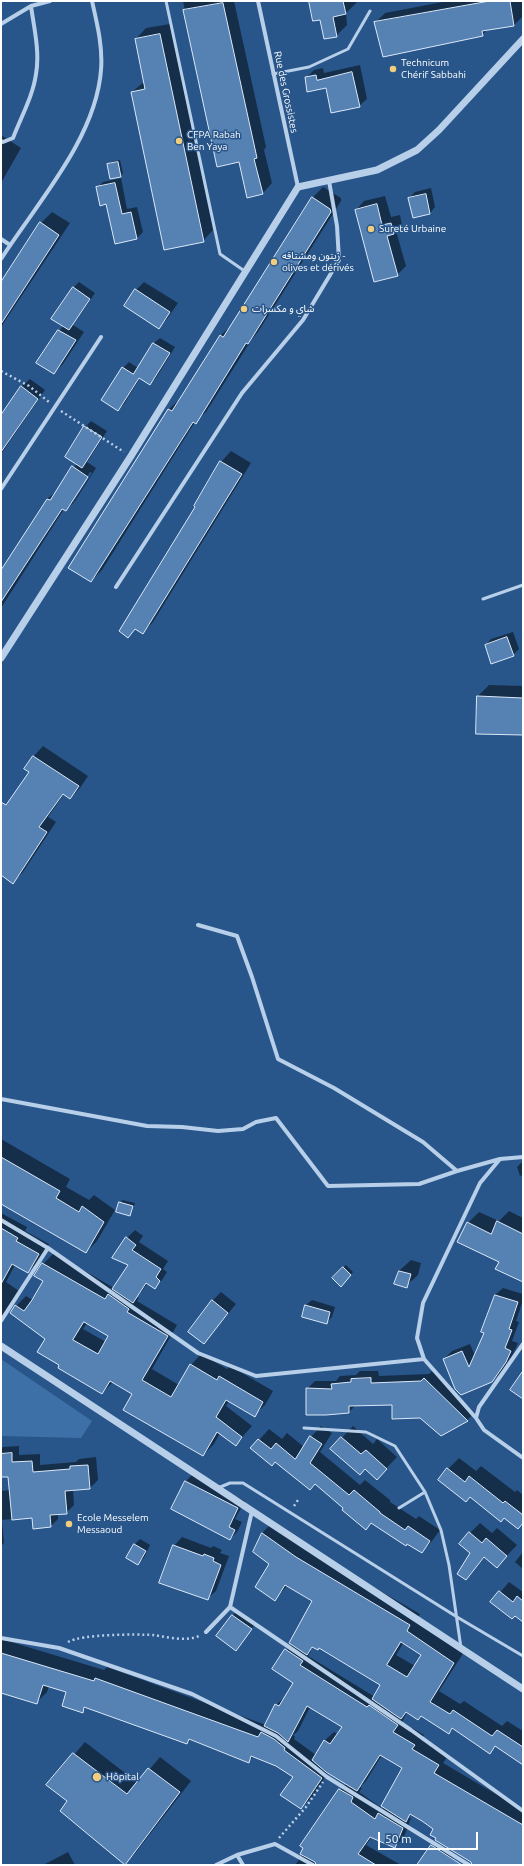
<!DOCTYPE html>
<html>
<head>
<meta charset="utf-8">
<style>
	body { margin:0 }
	#map { position:relative; width:524px; height:1866px; overflow:hidden; background:#29568a; font-family:Ubuntu,sans-serif }
	canvas { display:block }
	.frame { position:absolute; inset:0; border:2px solid #fff; pointer-events:none }
	.scale { position:absolute; left:378px; top:1832px; width:100px; height:18px; box-sizing:border-box; border:2px solid #fff; border-top:0; padding-left:5px; font-size:12px; line-height:14px; white-space:nowrap; color:#fff; -webkit-text-stroke:3px #29568a; paint-order:stroke }
</style>
</head>
<body>
<div id="map">
<canvas width="524" height="1866"></canvas>
<div class="frame"></div>
<div class="scale">50 m</div>
</div>
<script>
const g = document.querySelector('canvas').getContext('2d');
g.lineJoin = 'round';
function fill(path, color) {
  g.fillStyle = color;
  g.fill(path, 'evenodd');
}
function stroke(path, color, width, dash) {
  g.strokeStyle = color;
  g.lineWidth = width;
  g.lineCap = dash ? 'butt' : 'round';
  g.setLineDash(dash || []);
  g.stroke(path);
}
function drawText(font, color, halo, rows, align = 'center') {
  g.font = font + ' Ubuntu,"Noto Sans Arabic",sans-serif';
  g.lineWidth = 3;
  g.setLineDash([]);
  g.textBaseline = 'middle';
  g.strokeStyle = halo;
  g.fillStyle = color;
  for (const [text, x, y, turn = 0] of rows) {
    g.save();
    g.translate(x, y);
    g.rotate((+turn || 0) * Math.PI / 180);
    g.textAlign = isNaN(turn) ? turn : align;
    if (halo) g.strokeText(text, 0, 0);
    g.fillText(text, 0, 0);
    g.restore();
  }
}
fill(new Path2D(`
	M1,1359L92,1421L81,1438L1,1436Z`), '#3d70a7');
fill(new Path2D(`
	M183,1H234L266,147L264,150L272,183L262,194L240,161L217,166Z
	M310,1H356L357,2L346,13L347,25L336,36L321,19Z
	M448,1H522L523,16L514,25L488,29L482,35L375,23L385,13Z
	M170,24L213,230L203,241L132,92L145,81L136,39L146,28Z
	M360,65L367,99L359,106L306,78L314,70L323,68L324,73Z
	M1,135L21,148L1,183Z
	M120,160L123,173L121,176L111,178L108,165L111,162Z
	M121,178L127,209L137,207L143,232L137,238L116,243L107,203L97,188L103,182Z
	M323,187L341,198V201L258,332L252,339L206,412L195,422L102,570L91,581L169,409L180,399L221,335L232,325L312,198Z
	M431,188L435,207L430,213L413,217L409,198L415,192Z
	M385,196L391,217L400,215L402,225L396,231L406,266L397,275L356,210L364,201Z
	M52,212L70,223L1,327V283L41,223Z
	M79,282L95,293L73,325L84,332L63,364L54,373L38,363L63,326L73,288Z
	M144,282L178,303L167,319L159,327L136,290Z
	M160,338L175,347L156,378L150,384L140,378L124,404L118,410L123,368L129,362L138,368L154,343Z
	M30,379L45,390L1,454V417L21,387Z
	M91,421L107,431L87,462L96,468L75,501L66,510L64,509L1,608V571L47,499L57,491L77,463L85,427ZM90,472L92,473L73,502H71Z
	M231,451L251,463L153,622L143,633L136,628L128,637L221,462Z
	M513,632L519,649L513,655L486,645L491,639Z
	M489,685L523,686V734L478,696Z
	M43,746L88,776L80,788L70,798L64,794L48,817L56,822L23,872L13,882L1,874V812L31,772L26,768L34,756Z
	M1,1139L70,1179L66,1187L89,1200L94,1195L115,1210L97,1241L86,1252L1,1203Z
	M523,1161V1175L520,1176L517,1167Z
	M122,1200L135,1203L130,1215L117,1211Z
	M509,1211L523,1218V1281L500,1262L468,1223L479,1212L499,1221Z
	M1,1213L27,1227L25,1231L49,1244L38,1261L28,1272L15,1265L6,1282L19,1291L1,1319Z
	M135,1230L143,1236L139,1242L168,1261L163,1269L167,1272L162,1280L155,1288L148,1283L137,1297L139,1298L137,1301L177,1325L152,1369L179,1385L191,1365L201,1354L227,1369L230,1366L273,1391L265,1405L254,1415L229,1401L226,1406L252,1426L235,1445L220,1433L214,1444L203,1455L133,1394L113,1382L102,1393L61,1364L46,1339L16,1306L26,1296L33,1300L44,1281L43,1264L54,1253L114,1288L129,1265L127,1238ZM87,1323L110,1336L106,1342L83,1329Z
	M411,1260L421,1263L418,1275L406,1286L399,1271Z
	M346,1265L353,1272L341,1285L333,1278Z
	M503,1288L523,1294V1300L516,1321L519,1322L512,1341L518,1343L513,1354L499,1374L491,1382L444,1359L452,1351L470,1344L475,1356L485,1333L495,1295Z
	M221,1292L236,1304L204,1343L212,1301Z
	M312,1300L335,1307L332,1317L326,1323L303,1316L306,1305Z
	M360,1371H378L379,1376L429,1374L432,1371L475,1413L467,1420L420,1417L393,1404H357L349,1412L307,1389L315,1381H336L340,1376L356,1375Z
	M321,1426L332,1433L320,1452L360,1485L365,1480L390,1500V1502L416,1519L419,1516L440,1530L432,1541L422,1552L372,1522L366,1529L345,1507L315,1483L252,1448L269,1429L282,1439L287,1433L304,1447L311,1437Z
	M353,1426L373,1444L377,1439L397,1457L377,1478L365,1468L333,1447Z
	M19,1446V1455L40,1454V1465L76,1462L79,1459L96,1457L98,1480L90,1488L73,1489L74,1505L66,1513H58V1519L51,1526L33,1517L2,1520L4,1543L1,1546V1491L11,1490L9,1476H1V1448L3,1447Z
	M459,1458L476,1471L481,1466L515,1492L517,1490L523,1495V1523L505,1517L448,1469Z
	M193,1474L245,1501L235,1519L242,1522L237,1532L230,1539L172,1508L186,1481Z
	M272,1523L306,1548L420,1614L416,1621L464,1652L439,1691L460,1704L464,1701L502,1726L507,1721L523,1731V1764L496,1746L490,1753L454,1728L449,1733L422,1715L418,1719L407,1712L402,1722L424,1735L421,1740L448,1756L443,1763L523,1810V1855L513,1865H476L437,1838L435,1828L412,1814L409,1817L411,1818L404,1837L395,1847L372,1836L366,1845L401,1865H295L303,1854L305,1847L301,1845L340,1790L347,1783L329,1771L312,1797L301,1808L294,1777L276,1765L254,1756L248,1762L191,1739L187,1743L87,1707L82,1711L67,1691L49,1686L47,1692L36,1703L1,1692V1639L104,1670L107,1667L266,1725L276,1705L286,1696L294,1682L273,1669L292,1643L314,1600L288,1585L275,1599L271,1564L255,1552L262,1533ZM404,1642L422,1655L415,1666L396,1655ZM314,1647H319L382,1685L375,1697L308,1656L311,1651L310,1650ZM310,1707L343,1727L338,1734L334,1732L324,1741L316,1755L294,1739L295,1737L293,1735L298,1731ZM382,1755L403,1767L383,1809L359,1792L362,1788L360,1787L366,1781Z
	M480,1523L492,1533L497,1528L517,1545L497,1566L485,1557L466,1579L472,1553L470,1533Z
	M182,1537L211,1548L213,1546L222,1550L220,1553L229,1556L216,1591L207,1599L174,1546Z
	M140,1539L150,1545L144,1558L138,1563L134,1545Z
	M523,1552V1569L515,1562Z
	M509,1582L523,1592V1621L492,1602Z
	M238,1610L256,1623L236,1649L233,1615Z
	M85,1742L138,1783L160,1757L191,1781L136,1852L125,1863L69,1801L48,1785Z
	M435,1846L453,1858L449,1865H419Z
	M68,1852L75,1865H44L45,1864Z`), '#0007');
const building = new Path2D(`
	M309,1H343L346,14L333,17L337,37L324,39L320,20L313,21Z
	M490,1H510L514,26L482,31L483,36L383,57L374,22Z
	M223,3L257,158L254,159L263,194L247,198L239,162L217,167L183,10Z
	M160,34L204,242L164,250L131,92L145,89L135,39Z
	M352,72L360,107L331,113L326,88L307,92L305,77L316,75L317,80Z
	M118,162L121,177L110,179L107,164Z
	M115,183L122,214L131,212L137,239L115,244L106,204L100,206L96,187Z
	M426,194L430,214L413,218L408,198Z
	M312,197L330,209L331,212L248,344L246,343L196,424L193,422L91,582L68,568L168,409L172,411L220,335L223,337Z
	M377,204L382,225L391,223L394,234L387,236L398,276L374,282L355,210Z
	M40,222L59,235L1,324V282Z
	M73,287L90,299L69,330L51,319Z
	M135,289L170,312L159,329L124,306Z
	M58,330L76,340L54,374L36,363Z
	M153,343L170,353L150,385L139,378L118,411L101,400L122,367L133,374Z
	M21,386L38,399L1,452V415Z
	M84,426L102,437L82,468L65,457Z
	M220,461L242,474L143,634L135,629L128,638L119,631L195,507L194,506Z
	M72,466L88,477L66,511L62,509L1,602V570L47,499L50,500Z
	M507,637L514,656L491,664L485,645Z
	M477,696L523,698V735L476,734Z
	M33,756L79,786L70,799L63,794L39,827L47,832L13,884L1,875V802L6,805L29,772L24,769Z
	M1,1157L60,1191L56,1198L79,1212L82,1206L104,1222L86,1253L1,1204Z
	M119,1202L133,1206L130,1216L116,1212Z
	M497,1221L523,1234V1282L495,1269L499,1262L457,1242L467,1222L491,1234Z
	M1,1228L18,1238L16,1241L39,1254L28,1273L12,1264L1,1284Z
	M126,1237L136,1245L132,1250L161,1269L156,1277L160,1281L155,1289L146,1283L133,1303L112,1289L128,1265L112,1258Z
	M42,1263L105,1299L108,1294L129,1309L127,1312L168,1336L142,1380L171,1397L190,1364L217,1380L219,1376L263,1402L255,1417L226,1400L216,1417L242,1437L236,1446L217,1432L203,1456L123,1410L132,1394L110,1381L102,1394L58,1368L59,1365L37,1352L45,1339L10,1313L15,1305L24,1311L32,1300L43,1281L34,1276ZM84,1322L108,1336L98,1354L73,1340Z
	M343,1267L351,1275L341,1287L332,1278Z
	M399,1271L411,1274L407,1288L394,1284Z
	M495,1295L518,1302L509,1329L512,1330L505,1348L511,1351L506,1362L492,1382L461,1395L455,1389L443,1359L462,1351L469,1367L484,1333L481,1332Z
	M212,1300L228,1313L204,1344L188,1332Z
	M305,1305L330,1312L327,1324L302,1317Z
	M523,1371V1399L510,1390Z
	M371,1378V1383L421,1381L424,1378L468,1421L441,1436L420,1418L392,1419V1405L349,1406V1413L326,1415H306V1388L332,1389L331,1384L351,1382V1379Z
	M310,1436L322,1444L310,1463L349,1495L354,1490L380,1512V1513L405,1530L408,1526L430,1541L422,1553L407,1544L406,1546L371,1523L366,1530L342,1510L343,1508L315,1484L310,1490L275,1462L272,1466L250,1448L258,1439L271,1449L276,1443L295,1459Z
	M341,1437L361,1454L366,1450L387,1469L377,1480L365,1469L360,1475L330,1449Z
	M12,1453V1462L32,1461L33,1472L70,1469V1466L88,1465L90,1489L65,1491L67,1514L50,1515L51,1527L33,1529L32,1518L12,1520L8,1477H1V1454Z
	M447,1468L465,1482L469,1476L503,1503L505,1501L523,1515V1523L518,1529L504,1518L501,1522L470,1497L466,1502L438,1480Z
	M185,1481L238,1508L229,1527L235,1530L230,1540L171,1509Z
	M469,1532L482,1543L486,1538L507,1556L497,1568L484,1557L466,1580L457,1574L470,1553L459,1544Z
	M262,1533L296,1557L410,1625L407,1631L454,1663L430,1702L450,1714L453,1710L492,1736L497,1730L523,1747V1765L495,1746L490,1754L452,1728L449,1734L421,1716L418,1720L406,1712L401,1719L372,1699L380,1685L319,1648L318,1650L312,1647L307,1655L289,1643L312,1601L285,1585L275,1601L255,1587L269,1564L253,1552ZM401,1642L421,1655L407,1677L387,1665Z
	M134,1544L146,1551L138,1565L126,1558Z
	M173,1545L203,1556L204,1554L214,1558L213,1561L221,1565L208,1600L159,1583Z
	M499,1591L513,1602L517,1596L523,1601V1622L515,1616L512,1619L490,1602Z
	M232,1615L252,1629L236,1651L216,1636Z
	M285,1649L303,1661L300,1665L367,1707L369,1705L398,1725L393,1732L415,1745L412,1749L439,1765L434,1773L523,1825V1865H472L471,1862L435,1840L436,1838L430,1835L433,1829L422,1821L410,1814L406,1822L381,1806L402,1768L380,1755L357,1791L326,1772L312,1760L324,1740L330,1744L342,1727L307,1706L288,1742L278,1733L264,1726L275,1704L279,1706L293,1683L272,1669Z
	M1,1653L94,1681L95,1678L258,1737L261,1732L274,1739L285,1748L284,1750L322,1778L301,1809L280,1795L293,1777L276,1766L251,1756L249,1763L189,1739L187,1744L84,1707L83,1713L62,1706L66,1692L43,1685L37,1704L1,1693Z
	M73,1753L127,1794L148,1768L180,1792L125,1865L60,1811L67,1801L46,1785Z
	M339,1789L353,1797L351,1802L375,1819L378,1813L403,1828L395,1848L370,1837L358,1854L376,1865H316L315,1862L300,1854L303,1848L300,1846Z
	M431,1845L462,1865H417Z`);
fill(building, '#5581b3');
stroke(building, '#dbe8f7', 1);
stroke(new Path2D(`
	M1,371L29,386L49,402
	M61,411L124,452
	M294,1506L298,1500
	M68,1642C82,1634 136,1634 153,1635C168,1637 185,1642 199,1636
	M279,1838L306,1807L323,1782`), '#b7cfe9', 2.5, [2, 3]);
stroke(new Path2D(`
	M166,1L220,254L246,272
	M273,74L309,67L348,49L370,11
	M483,599L523,585
	M304,1428L366,1432L395,1446L425,1492L441,1530L449,1565L461,1648
	M218,1488L230,1483H243L457,1617L523,1656
	M399,1508L425,1492`), '#b7cfe9', 3);
stroke(new Path2D(`
	M258,1L298,187
	M1,24L31,6L50,1
	M1,141L3,142L13,138C21,117 33,96 36,74C40,52 34,28 31,6
	M1,239L10,245
	M1,259C37,203 96,138 101,70C103,47 97,23 92,1
	M1,489L101,337
	M116,587L242,393L303,320L339,260L337,226L329,181
	M198,925L237,936L252,977L278,1059L334,1088L423,1142L457,1171
	M1,1099L147,1126L182,1127L218,1131L243,1129L256,1122L276,1118L328,1186L419,1184L457,1171L500,1159
	M1,1220L48,1248L1,1321
	M48,1248L198,1353L256,1376L424,1359
	M523,1344L479,1407L476,1418L484,1430L523,1458
	M476,1418L424,1359L417,1338L423,1303L480,1183L500,1159L523,1157
	M252,1511L230,1607L411,1730L523,1811
	M206,1632L230,1607
	M1,1638L59,1648L192,1694L276,1736L327,1777L469,1865
	M237,1855L243,1865
	M216,1865L237,1855L275,1844L313,1865`), '#b7cfe9', 4);
stroke(new Path2D(`
	M1,658L131,456L298,187L377,170L417,150L439,130L523,39
	M1,1346L523,1689`), '#b7cfe9', 7);
for (const [x, y, r, color] of [
	[393,69,4,"#f1cd7d"],
	[179,141,4,"#f1cd7d"],
	[371,229,4,"#f1cd7d"],
	[274,262,4,"#f1cd7d"],
	[244,309,4,"#f1cd7d"],
	[69,1524,4,"#f1cd7d"],
	[97,1777,5,"#f1cd7d"]
]) {
  const dot = new Path2D();
  dot.arc(x, y, r, 0, 2 * Math.PI);
  g.fillStyle = color;
  g.fill(dot);
  stroke(dot, '#29568a', 1.5);
}
drawText('10px', '#fff', '#29568a', [
	["Technicum",401,63],
	["Chérif Sabbahi",401,75],
	["CFPA Rabah",187,135],
	["Ben Yaya",187,147],
	["Sureté Urbaine",379,229],
	["زيتون ومشتاقه -",282,256],
	["olives et dérivés",282,268],
	["شاي و مكسرات",252,309],
	["Ecole Messelem",77,1518],
	["Messaoud",77,1530],
	["Hôpital",106,1777]
], 'left');
drawText('10px', '#fff', '#29568a', [
	["Rue des Grossistes",286,92,78]
]);
</script>
</body>
</html>
